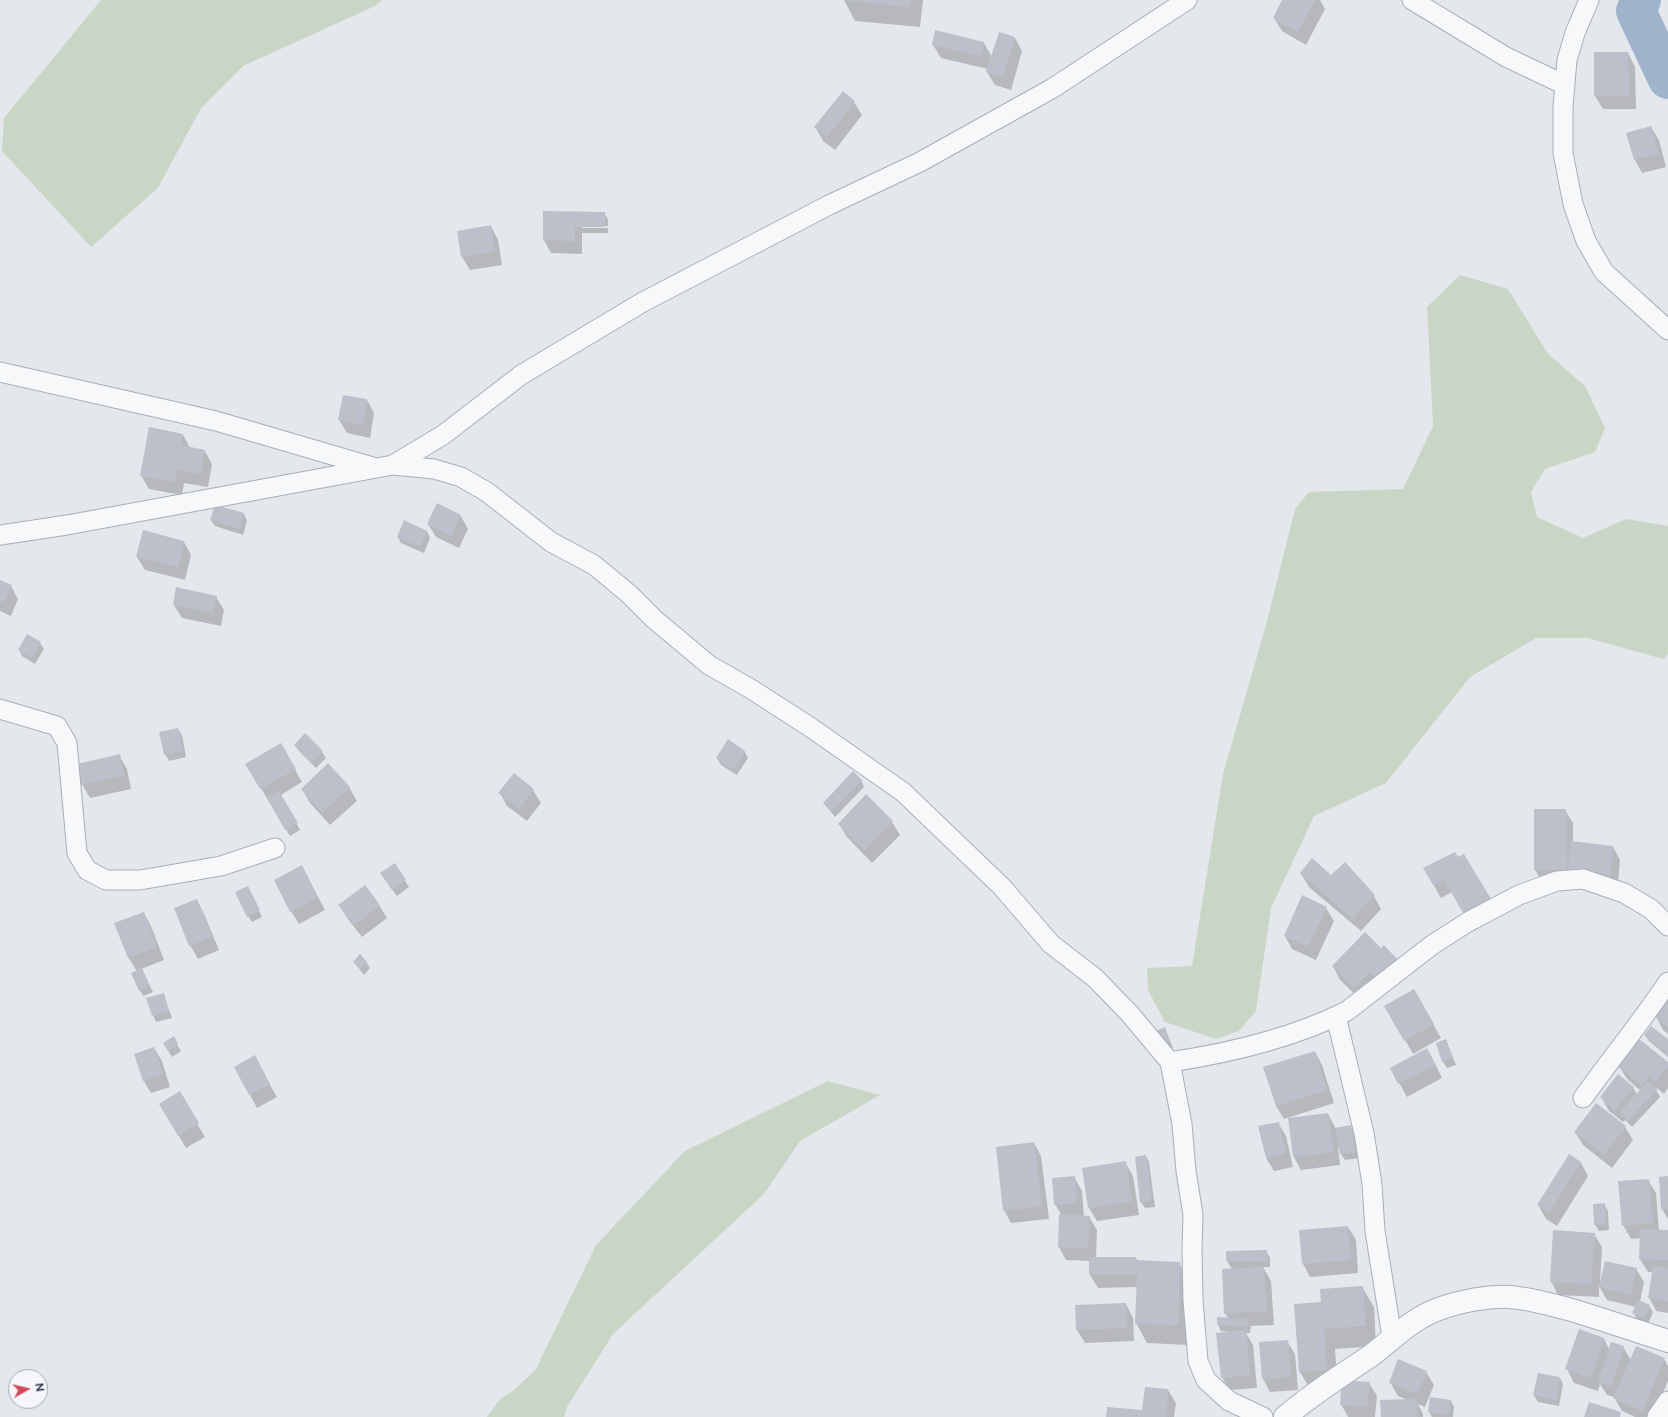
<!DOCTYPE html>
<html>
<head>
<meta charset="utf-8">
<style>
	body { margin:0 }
	#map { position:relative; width:1668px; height:1417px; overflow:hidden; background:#e4e7ec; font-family:Raleway,sans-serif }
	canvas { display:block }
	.north { position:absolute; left:8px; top:1369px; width:40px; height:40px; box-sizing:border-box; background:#f4f6f9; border:1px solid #a4a8b1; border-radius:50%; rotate:82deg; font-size:11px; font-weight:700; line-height:16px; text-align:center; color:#2b3445 }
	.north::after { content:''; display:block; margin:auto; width:14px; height:18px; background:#d1495b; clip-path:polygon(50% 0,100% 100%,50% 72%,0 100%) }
</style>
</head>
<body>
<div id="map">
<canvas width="1668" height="1417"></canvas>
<div class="north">N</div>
</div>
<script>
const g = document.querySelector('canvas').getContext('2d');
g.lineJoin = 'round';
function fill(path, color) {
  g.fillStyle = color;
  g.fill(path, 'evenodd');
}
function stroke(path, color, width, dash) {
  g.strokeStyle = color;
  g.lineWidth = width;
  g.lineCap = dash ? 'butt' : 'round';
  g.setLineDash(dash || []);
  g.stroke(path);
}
fill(new Path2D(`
	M101,0H382L375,6L243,66L201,108L158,188L91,247L2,151L4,118Z
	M1460,275L1508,289L1548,354L1585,386L1605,428L1595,452L1545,469L1531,492L1537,517L1583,538L1626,519L1668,526V654L1663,659L1588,638H1536L1470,677L1386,783L1314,816L1271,908L1256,1011L1239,1031L1216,1039L1165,1022L1148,990L1147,968L1192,966L1223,774L1266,625L1295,509L1309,492L1403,489L1433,426L1427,307Z
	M828,1081L880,1095L800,1141L764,1194L613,1334L567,1407L564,1417H487L501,1398L513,1391L536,1369L596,1245L685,1151Z`), '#c9d6c5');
fill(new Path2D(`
	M844,0H923L920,27L855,21Z
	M1283,0H1320L1325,9L1306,45L1282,31L1274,18Z
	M936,32L984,43L992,57L999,33L1015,38L1022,51L1011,90L995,85L987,72L988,69L941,58L933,45Z
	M1595,53H1628L1635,67L1636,109H1603L1595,96Z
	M843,93L854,102L862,115L835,150L823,141L816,128Z
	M1651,127L1659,140L1666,167L1642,173L1635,160L1627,133Z
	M544,212L604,213L608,219V226H582V228H608V233H582V254L551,253L544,240Z
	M491,226L498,240L502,265L470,270L462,257Z
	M367,400L374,413L370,438L347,433L339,420Z
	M183,435L190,448L204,450L212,464L208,487L184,483L182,495L149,489L141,475Z
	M244,514L247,521L243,535L215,526L211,520Z
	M460,515L468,529L459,548L436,537L428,524Z
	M427,531L430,538L424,553L401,543L398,537Z
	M184,542L191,555L185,580L145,570L137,557Z
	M0,581L11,586L18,599L11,616L0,611Z
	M216,597L224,610L221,626L182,618L174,605Z
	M40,643L44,649L35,664L22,656L19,650Z
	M178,729L182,735L186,757L169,761L165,754Z
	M728,741L745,752L748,758L737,775L721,765L717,758Z
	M281,745L302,782L281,795L300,830L290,836L246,764Z
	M295,745L322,752L326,758L316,768L299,751Z
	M119,755L127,769L131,789L90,798L82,784Z
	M861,780L864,787L835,817L824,803Z
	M349,787L357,801L330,825L310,803L302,789Z
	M533,790L541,803L527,821L507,806L500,793Z
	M1535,810H1565L1573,823V842L1613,847L1620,860L1617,893L1543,883L1535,870Z
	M892,822L900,835L872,863L847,837L839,824Z
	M1455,853L1499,916L1474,931L1452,892L1441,898L1433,884Z
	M394,864L409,887L397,896L385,879Z
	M1301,874L1331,876L1374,896L1381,909L1361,931L1309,887Z
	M309,880L325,910L299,924L291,911Z
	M251,894L262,917L252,922L248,916Z
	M197,900L204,914L219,950L198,959L190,945Z
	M340,905H379L387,918L362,937L347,918Z
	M1326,908L1334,921L1316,960L1292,949L1285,936Z
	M144,913L151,926L164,960L141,969L153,992L143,996L140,990L137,971L128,957Z
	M1381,949L1397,960L1362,1001L1340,980L1333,966Z
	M354,962H366L370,968L364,975Z
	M1414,990L1441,1038L1413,1054L1386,1006Z
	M163,994L172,1018L156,1022L147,999Z
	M1668,1001V1034L1663,1030L1656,1016Z
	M1165,1029L1173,1048L1164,1051Z
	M1645,1035L1668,1041V1057L1649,1041Z
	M173,1038L181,1051L172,1057L164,1044Z
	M1446,1040L1456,1065L1447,1068L1443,1062Z
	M154,1048L162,1061L170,1087L151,1093L143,1080Z
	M1315,1052L1322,1065L1334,1103L1284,1119L1276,1106Z
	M254,1057L277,1097L257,1108L235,1067Z
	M1434,1062L1442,1078L1407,1097L1391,1068Z
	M1668,1064V1088L1664,1094L1657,1088L1656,1090L1660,1097L1632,1127L1625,1120L1623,1122L1609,1111L1601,1097L1633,1087L1637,1095L1641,1091L1627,1079L1619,1066Z
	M179,1093L205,1137L186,1148L160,1104Z
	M1328,1114L1336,1129L1350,1126L1354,1132L1359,1158L1345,1160L1341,1154L1340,1147H1338L1340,1165L1301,1170L1294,1157Z
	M1278,1123L1286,1136L1293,1167L1274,1171L1266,1158Z
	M1625,1127L1633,1140L1612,1168L1583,1145L1575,1132Z
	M1034,1143L1041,1156L1049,1219L1011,1223L1004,1210Z
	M1146,1156L1149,1162L1155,1207L1145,1208L1141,1202Z
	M1569,1156L1581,1163L1588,1176L1557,1226L1546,1219L1538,1205Z
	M1125,1162L1133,1176L1139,1215L1097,1221L1089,1208L1083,1169Z
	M1074,1177L1082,1191L1084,1216L1089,1217L1097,1230L1096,1258H1136L1138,1261L1179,1263L1191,1283L1189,1345L1147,1343L1136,1323L1137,1287L1098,1288L1090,1275V1261L1066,1260L1059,1247L1060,1215L1062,1216L1055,1204Z
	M1668,1177V1219L1662,1209Z
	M1648,1180L1656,1193L1659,1231H1668V1313L1656,1311L1649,1297L1653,1272H1648L1640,1259L1641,1238L1631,1239L1623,1225Z
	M1604,1204L1608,1211L1609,1230L1599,1231L1595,1225Z
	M1348,1227L1356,1240L1358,1273L1310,1277L1303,1264Z
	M1594,1234L1602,1247L1600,1282L1636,1269L1644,1282L1640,1302L1649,1306L1653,1312L1648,1324L1637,1320L1634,1313L1636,1307L1607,1300L1599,1286V1297L1558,1295L1551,1281Z
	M1266,1251L1270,1258V1267H1263L1271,1281L1274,1325L1251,1326L1250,1333H1246L1253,1345L1257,1388L1229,1390L1222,1377L1231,1332L1221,1331L1218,1325L1228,1318L1225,1313L1232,1269L1227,1261V1252Z
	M1362,1287L1374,1307L1376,1346L1335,1349L1338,1390L1312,1392L1300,1372L1322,1303Z
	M1126,1304L1133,1318L1134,1341L1085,1343L1077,1330Z
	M1580,1331L1604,1339L1609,1349L1623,1347L1631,1360L1664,1359L1668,1366V1381L1653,1417H1635L1622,1411L1614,1397L1607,1395L1600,1384L1598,1391L1574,1383L1567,1369Z
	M1287,1341L1295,1354L1298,1390L1270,1392L1263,1379Z
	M1426,1372L1434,1385L1425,1407L1418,1404L1423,1414V1417H1382L1410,1401L1398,1396L1390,1382Z
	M1560,1378L1563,1384L1559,1406L1538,1402L1534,1395Z
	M1369,1383L1377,1396L1375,1417H1348L1341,1404Z
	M1168,1390L1176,1403L1174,1417H1107L1143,1411Z
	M1451,1401L1454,1407L1453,1417H1432L1429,1412Z`), '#0003');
stroke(new Path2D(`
	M1641,0L1636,11L1668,79`), '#9fb4cc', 40);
fill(new Path2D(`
	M844,0H910L909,7Z
	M1282,0H1315L1298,32L1273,18Z
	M935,30L984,42L981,56L932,45Z
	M999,32L1015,37L1003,77L986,72Z
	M1594,52H1628L1629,96H1594Z
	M843,91L855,101L827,137L814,127Z
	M1651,126L1659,154L1634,160L1626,133Z
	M543,211L605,212V227H575V241L543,240Z
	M491,225L495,251L461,257L457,231Z
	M343,395L367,399L363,425L338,420Z
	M149,427L183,434L181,445L205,450L201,474L177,470L175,482L140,476Z
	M437,503L461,515L451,536L427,524Z
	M215,505L244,513L240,529L210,520Z
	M404,520L427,531L420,547L397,537Z
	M143,530L184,541L178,567L136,557Z
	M0,580L12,585L4,603L0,601Z
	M176,587L217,596L213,613L173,605Z
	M27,634L41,642L32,658L18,650Z
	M178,728L183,751L164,755L159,732Z
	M305,733L323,751L312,763L294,745Z
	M728,739L745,751L733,770L716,758Z
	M281,743L296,769L260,789L245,764Z
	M120,754L124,775L81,785L77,764Z
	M328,763L350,787L322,813L301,789Z
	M853,771L862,780L831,811L823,803Z
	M514,773L534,789L519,809L498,793Z
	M279,791L298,823L285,830L267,798Z
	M866,794L893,821L864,850L838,824Z
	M1534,809H1566L1567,870H1534Z
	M1571,841L1613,846L1610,880L1567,875Z
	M1455,852L1458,857L1464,854L1493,902L1466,918L1444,880L1433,885L1423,868Z
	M1312,858L1331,875L1345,862L1375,895L1366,903L1353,919L1300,873Z
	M395,863L406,880L392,890L380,873Z
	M302,865L318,897L290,912L274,880Z
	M365,885L380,905L354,925L338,905Z
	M248,886L260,910L247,917L235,892Z
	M1302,895L1327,907L1308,947L1284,936Z
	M197,899L212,937L189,946L174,908Z
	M144,912L157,947L128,958L114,923Z
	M1365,932L1381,948L1384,945L1398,960L1378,979L1370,972L1354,988L1332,966Z
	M360,954L367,962L360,969L353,962Z
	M142,968L150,986L139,991L131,973Z
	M1414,989L1434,1024L1404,1041L1384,1006Z
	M164,993L169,1011L152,1016L146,998Z
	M1668,999V1027L1654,1016Z
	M1651,1026L1668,1039V1055L1644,1035Z
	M1165,1027L1170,1041L1159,1046L1154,1032Z
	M174,1036L178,1044L168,1051L163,1043Z
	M1446,1039L1453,1058L1442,1062L1436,1043Z
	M1639,1039L1668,1062V1066L1656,1081L1649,1076L1641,1085L1618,1066Z
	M154,1047L163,1074L143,1081L134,1054Z
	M1427,1048L1436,1065L1398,1084L1390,1068Z
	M1315,1051L1327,1090L1276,1106L1263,1067Z
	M255,1055L270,1084L249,1095L234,1067Z
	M1618,1074L1634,1087L1615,1110L1600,1097Z
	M1648,1081L1657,1090L1628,1121L1619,1113Z
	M180,1091L199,1123L178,1136L159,1104Z
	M1596,1103L1626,1126L1604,1155L1574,1132Z
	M1328,1113L1333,1152L1293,1157L1288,1118Z
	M1279,1122L1286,1154L1266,1158L1258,1126Z
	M1351,1125L1356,1152L1340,1154L1335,1128Z
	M1034,1142L1037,1164L1026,1166L1037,1165L1042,1206L1003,1211L996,1147Z
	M1569,1154L1581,1162L1549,1213L1537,1205Z
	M1146,1155L1152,1201L1140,1203L1135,1157Z
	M1126,1161L1132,1201L1088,1208L1082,1168Z
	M1075,1176L1077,1203L1054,1205L1052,1178Z
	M1668,1176V1209H1661L1659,1177Z
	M1649,1179L1653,1223L1622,1226L1618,1181Z
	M1605,1203L1606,1224L1594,1225L1593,1204Z
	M1059,1214L1090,1216L1088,1248L1058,1247Z
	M1348,1226L1351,1260L1302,1264L1299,1230Z
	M1640,1229L1668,1230V1260L1639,1259Z
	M1553,1230L1595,1233L1591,1284L1550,1282Z
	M1267,1250V1261H1226V1251Z
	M1089,1257H1136V1260L1180,1262L1178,1325L1135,1324L1137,1274L1089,1275Z
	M1605,1261L1637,1268L1631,1295L1599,1287Z
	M1653,1266L1668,1268V1301L1648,1298Z
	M1264,1267L1267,1311L1224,1314L1222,1269Z
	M1363,1286L1365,1326L1324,1329L1327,1370L1299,1372L1294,1304L1321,1302L1320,1289Z
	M1638,1300L1650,1305L1644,1318L1632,1313Z
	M1126,1303L1127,1328L1076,1330L1075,1305Z
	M1217,1317L1248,1319L1247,1327L1217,1325Z
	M1579,1329L1604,1338L1591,1378L1565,1369Z
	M1246,1330L1250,1375L1221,1378L1216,1333Z
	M1288,1340L1291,1377L1262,1379L1259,1342Z
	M1611,1342L1624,1346L1611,1386L1598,1382Z
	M1636,1346L1665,1358L1642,1411L1613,1398Z
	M1398,1359L1427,1371L1418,1394L1389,1383Z
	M1538,1373L1560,1377L1556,1400L1533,1395Z
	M1352,1381L1370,1382L1367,1407L1340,1405L1341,1388Z
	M1145,1387L1168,1389L1166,1417H1106L1107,1407L1142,1410Z
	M1430,1397L1451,1400L1449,1415L1428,1412Z
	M1416,1399L1417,1417H1381L1380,1400Z
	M1589,1402L1621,1412L1620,1417H1584Z`), '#bbc0ca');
const minor = new Path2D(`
	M1412,0L1506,57L1565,85
	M1589,0L1575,33L1567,60L1563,107V153L1573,204L1586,241L1604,272L1668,330
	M0,372L216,421L373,467
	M393,465L434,469L461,477L487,492L551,542L594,565L629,594L654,619L709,665L751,689L810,727L903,792L1002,887L1051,944L1095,978L1130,1014L1170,1062L1182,1124L1186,1171L1193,1215L1192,1249L1193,1300L1198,1361L1206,1380L1229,1401L1263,1417
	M0,535L67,525L393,465L443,435L521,375L643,302L829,205L920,162L1053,88L1187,0
	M0,709L57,726L67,743L77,853L87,870L106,880H140L221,866L275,848
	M1336,1016L1364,1133L1372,1184L1375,1231L1392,1337
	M1170,1062C1230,1053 1291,1039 1347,1011L1432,945L1468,922L1519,895L1557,881L1583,879L1624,893L1651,909L1668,926
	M1583,1098C1611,1059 1641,1022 1668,982
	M1657,1417L1668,1401`);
const tertiary = new Path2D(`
	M1285,1417C1311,1395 1340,1376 1369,1357C1391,1341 1412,1318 1439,1309C1460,1301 1487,1296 1510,1297C1532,1299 1554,1305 1575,1311C1607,1321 1637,1331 1668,1341`);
stroke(minor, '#a9aeb7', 21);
stroke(tertiary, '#a9aeb7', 24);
stroke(minor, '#f7f8fa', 19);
stroke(tertiary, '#f7f8fa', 22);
</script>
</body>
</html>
